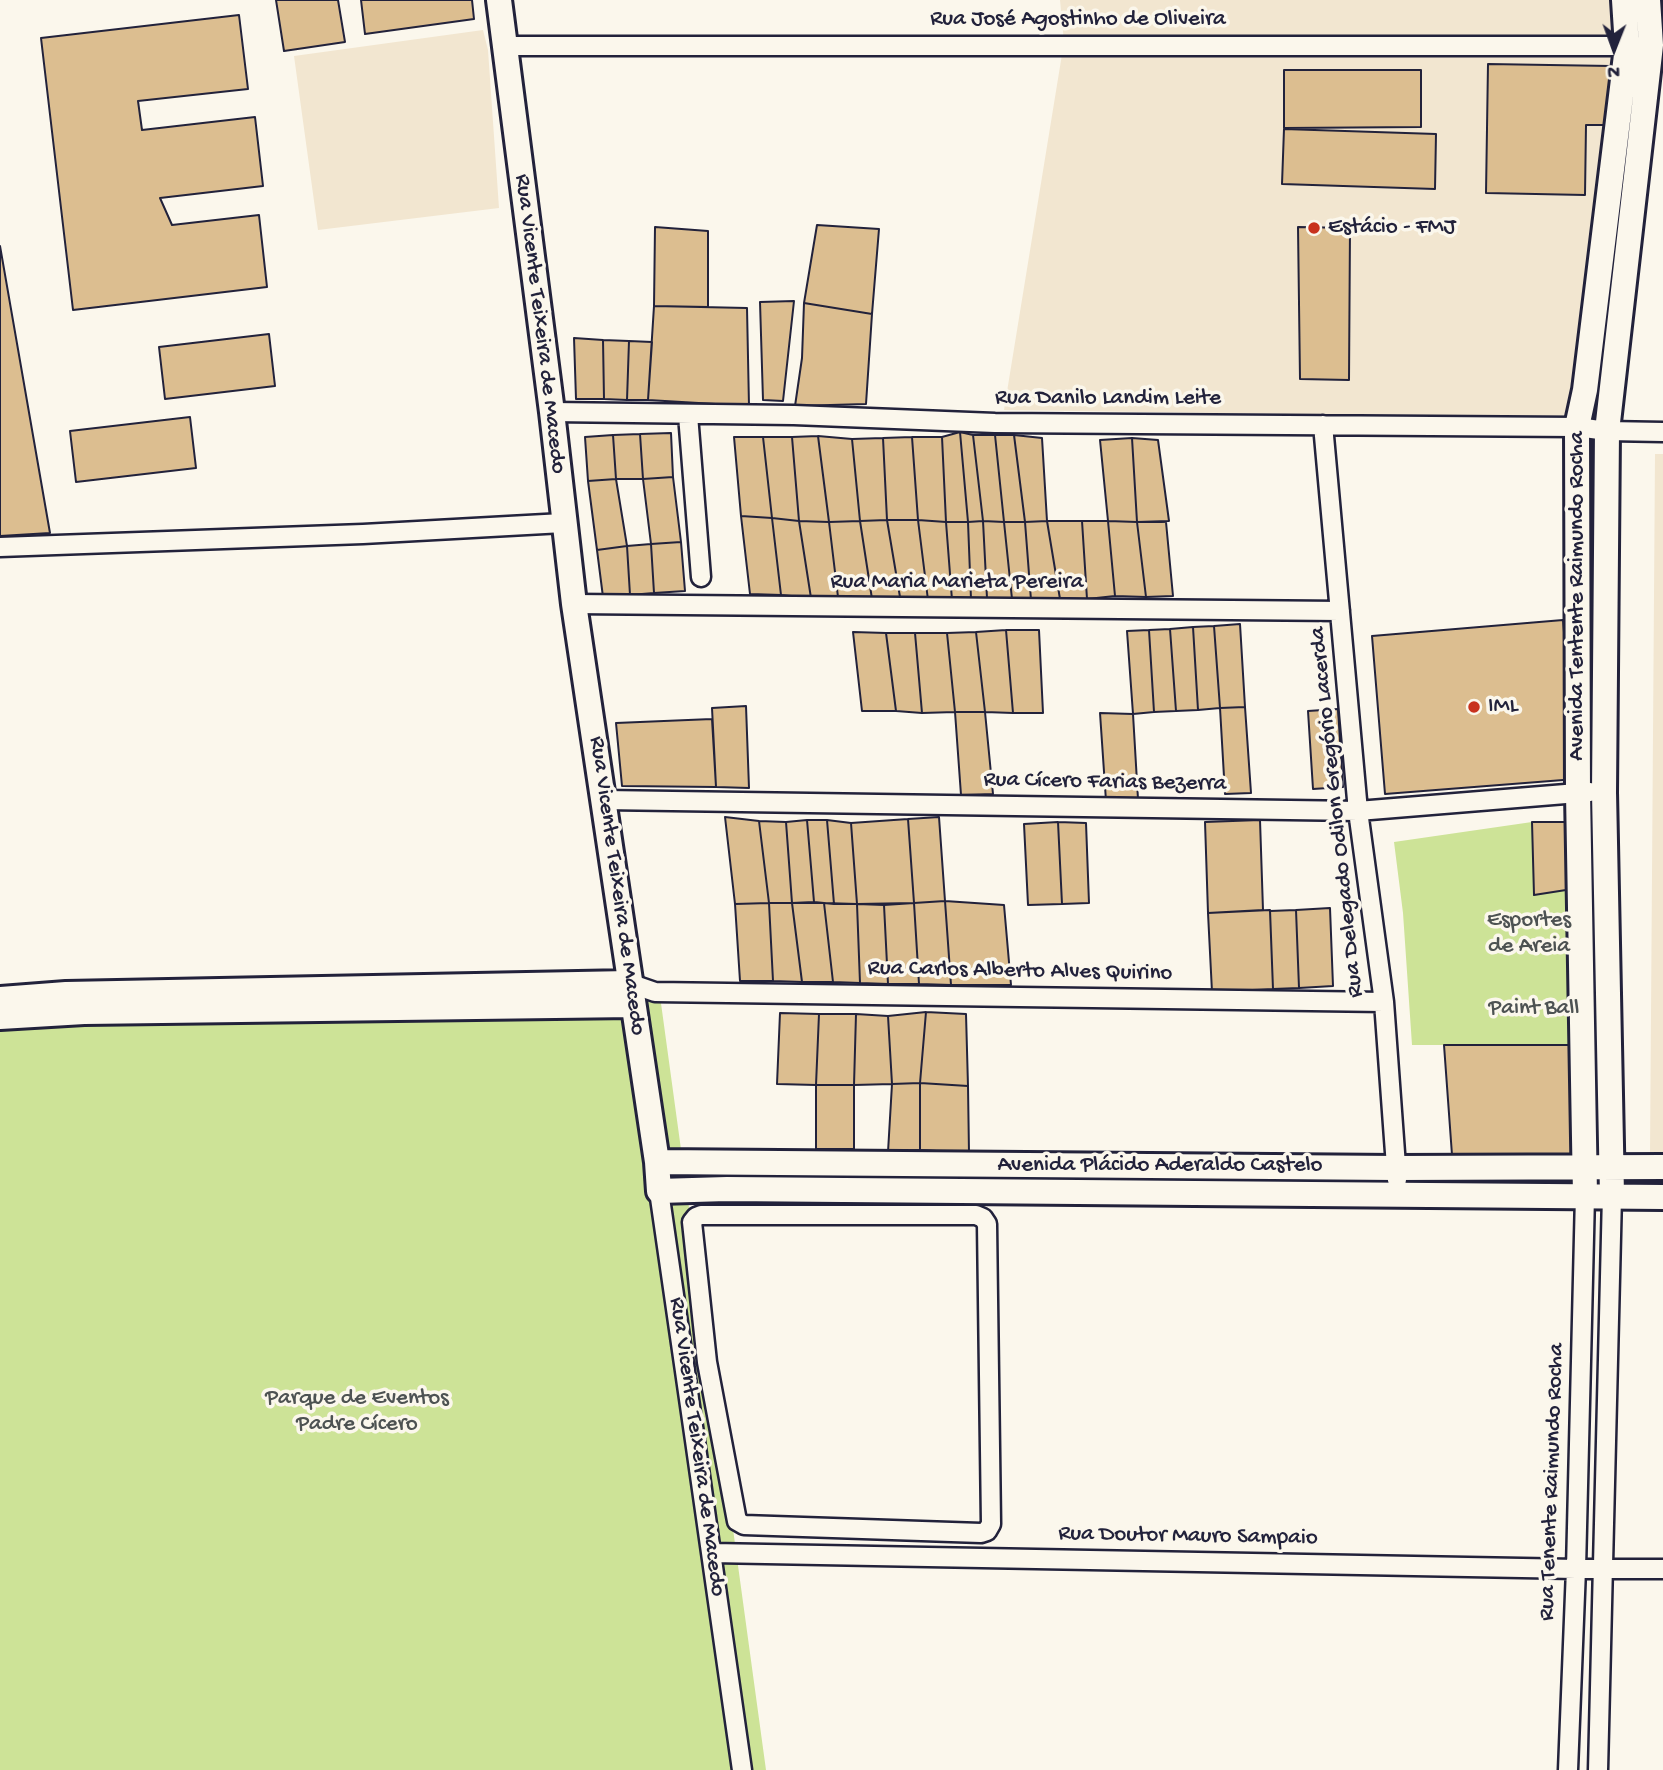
<!DOCTYPE html>
<html>
<head>
<meta charset="utf-8">
<style>
	body { margin:0 }
	#map { position:relative; width:1663px; height:1770px; overflow:hidden; background:#fbf7ec; font-family:"Gochi Hand",sans-serif }
	canvas { display:block }
	.north { position:absolute; left:1579px; top:14px; width:70px; height:70px; -webkit-text-stroke:5px #fbf7ec; paint-order:stroke; rotate:181deg; font-size:19px; font-weight:700; line-height:28px; text-align:center; color:#22223b }
	.north::after { content:''; display:block; margin:auto; width:24px; height:32px; background:#22223b; clip-path:polygon(50% 0,100% 100%,50% 72%,0 100%) }
</style>
</head>
<body>
<div id="map">
<canvas width="1663" height="1770"></canvas>
<div class="north">N</div>
</div>
<script>
const g = document.querySelector('canvas').getContext('2d');
g.lineJoin = 'round';
function fill(path, color) {
  g.fillStyle = color;
  g.fill(path, 'evenodd');
}
function stroke(path, color, width, dash) {
  g.strokeStyle = color;
  g.lineWidth = width;
  g.lineCap = dash ? 'butt' : 'round';
  g.setLineDash(dash || []);
  g.stroke(path);
}
function drawText(font, color, halo, rows, align = 'center') {
  g.font = font + ' "Gochi Hand",sans-serif';
  g.lineWidth = 7;
  g.setLineDash([]);
  g.textBaseline = 'middle';
  g.strokeStyle = halo;
  g.fillStyle = color;
  for (const [text, x, y, turn = 0] of rows) {
    g.save();
    g.translate(x, y);
    g.rotate((+turn || 0) * Math.PI / 180);
    g.textAlign = isNaN(turn) ? turn : align;
    if (halo) g.strokeText(text, 0, 0);
    g.fillText(text, 0, 0);
    g.restore();
  }
}
fill(new Path2D(`
	M1060,0H1616L1620,46L1570,418L1004,410L1064,42Z
	M483,30L488,50L499,208L318,230L294,56Z
	M1655,454H1663V1155L1650,1154Z`), '#f2e6d0');
fill(new Path2D(`
	M1532,822L1534,894L1566,890L1573,1045H1412L1403,913L1394,842Z
	M660,996L766,1770H0V1019L610,1006Z`), '#cde397');
const building = new Path2D(`
	M276,0H338L345,42L284,51Z
	M361,0H472L474,19L365,34Z
	M239,15L248,89L138,101L142,130L255,117L263,186L160,198L172,225L259,215L267,287L73,310L41,38Z
	M1488,64L1611,66L1610,125H1586L1585,195L1486,193Z
	M1284,70H1421V127L1284,128Z
	M1284,129L1436,134L1435,189L1282,184Z
	M817,225L879,229L872,314L804,303Z
	M655,227L708,231V307L654,306Z
	M1298,227L1350,228L1349,380L1300,379Z
	M0,246L50,533L0,536Z
	M794,301L783,401L763,400L760,302Z
	M804,303L872,314L866,404L795,406L802,358Z
	M654,306L747,308L749,406L648,400Z
	M269,334L275,386L165,399L159,347Z
	M574,338L603,340L604,399H576Z
	M603,340L629,341L627,400L604,399Z
	M629,341L652,342L648,400H627Z
	M190,417L196,468L76,482L70,431Z
	M960,432L973,435L983,521L968,522Z
	M960,432L968,522H946L942,437Z
	M671,433L673,477L643,479L640,434Z
	M640,434L643,479H616L613,435Z
	M613,435L616,479L588,481L585,437Z
	M973,435H995L1004,522L983,521Z
	M995,435H1014L1025,522H1004Z
	M1014,435L1042,438L1047,521L1025,522Z
	M818,436L852,439L860,521L829,522Z
	M818,436L829,522L799,521L792,437Z
	M734,437H763L772,518L741,516Z
	M763,437H792L799,521L772,518Z
	M912,437H942L946,522L918,520Z
	M912,437L918,520H887L883,438Z
	M883,438L887,520L860,521L852,439Z
	M1132,438L1158,440L1169,521L1137,522Z
	M1132,438L1137,522L1108,521L1100,440Z
	M673,477L681,542L651,544L643,479Z
	M616,479L627,546L597,550L588,481Z
	M741,516L772,518L781,595L750,594Z
	M772,518L799,521L811,598L781,595Z
	M887,520H918L928,600L900,597Z
	M887,520L900,597L872,599L860,521Z
	M918,520L946,522L952,600H928Z
	M799,521L829,522L838,597L811,598Z
	M860,521L872,599L838,597L829,522Z
	M983,521L1004,522L1012,599L987,598Z
	M983,521L987,598L971,599L968,522Z
	M1047,521H1082L1087,599H1060Z
	M1047,521L1060,599L1031,600L1025,522Z
	M1082,521H1108L1115,596L1087,599Z
	M1108,521L1137,522L1146,597L1115,596Z
	M946,522H968L971,599L952,600Z
	M1004,522H1025L1031,600L1012,599Z
	M1137,522H1166L1173,596L1146,597Z
	M681,542L685,591L654,593L651,544Z
	M651,544L654,593L630,595L627,546Z
	M627,546L630,595L603,597L597,550Z
	M1563,620L1576,779L1385,794L1372,636Z
	M1240,624L1245,707L1220,708L1214,626Z
	M1214,626L1220,708L1198,710L1193,627Z
	M1193,627L1198,710L1176,711L1170,629Z
	M1170,629L1176,711L1154,712L1149,630Z
	M1006,630H1039L1043,713H1013Z
	M1006,630L1013,713L985,712L976,632Z
	M1149,630L1154,712L1133,714L1127,631Z
	M853,632L886,633L896,711H862Z
	M976,632L985,712H955L947,633Z
	M886,633H915L922,713L896,711Z
	M915,633H947L955,712L922,713Z
	M746,706L749,788L716,787L712,708Z
	M1245,707L1251,793L1225,794L1220,708Z
	M1338,709L1343,787L1313,789L1308,711Z
	M955,712H985L993,794L961,795Z
	M1100,713L1133,714L1138,799L1106,801Z
	M712,719L716,787L622,786L616,723Z
	M725,817L759,821L769,903L735,904Z
	M939,817L945,901L914,903L908,819Z
	M908,819L914,903L857,904L851,823Z
	M807,820H827L834,904L814,902Z
	M807,820L814,902L792,903L786,822Z
	M827,820L851,823L857,904H834Z
	M1260,820L1263,910L1208,913L1205,822Z
	M759,821L786,822L792,903H769Z
	M1058,822L1086,823L1089,903L1062,904Z
	M1058,822L1062,904L1028,905L1024,824Z
	M1532,822H1567L1566,890L1534,895Z
	M945,901L1004,905L1011,985H951Z
	M945,901L951,985L919,984L914,903Z
	M769,903H792L802,982L773,981Z
	M769,903L773,981H740L735,904Z
	M792,903H824L833,982H802Z
	M824,903L857,904L860,983L833,982Z
	M914,903L919,984H888L884,905Z
	M857,904L884,905L888,984L860,983Z
	M1330,908L1333,986L1299,988L1296,910Z
	M1270,910L1273,989L1212,992L1208,913Z
	M1296,910L1299,988L1273,989L1270,911Z
	M926,1012L966,1014L968,1086L920,1083Z
	M926,1012L920,1083L892,1084L888,1016Z
	M780,1013L819,1014L816,1085L777,1084Z
	M819,1014H856L854,1085H816Z
	M856,1014L888,1016L892,1084L854,1085Z
	M1444,1045H1573V1159L1452,1155Z
	M920,1083L968,1086L969,1153L920,1150Z
	M920,1083V1150L888,1152L892,1084Z
	M816,1085H854V1149H816Z`);
fill(building, '#dcbe90');
stroke(building, '#22223b', 2);
const street = new Path2D(`
	M505,46H1637
	M552,412L794,415L995,423L1577,427L1607,431L1663,432
	M688,415L701,577
	M1323,425L1358,811L1384,1002L1397,1180
	M0,547L363,534L563,523
	M574,604L1340,611
	M604,800L1358,811L1590,792
	M629,983L655,992L1384,1002
	M659,1191C686,1384 716,1577 742,1770
	M701,1215H976L983,1218L987,1224L991,1524L987,1531L981,1533L744,1525L737,1521L707,1362L692,1222L696,1217Z
	M712,1553L1576,1569H1663
	M1568,1770L1576,1569L1585,1195
	M1598,1770L1612,1195`);
const secondary = new Path2D(`
	M499,0L552,412L574,604L657,1162L659,1191L727,1189L1663,1197
	M0,999L66,994L629,983
	M0,1017L84,1012L633,1005
	M657,1162L1396,1168L1663,1167
	M1585,1195L1578,793L1577,427L1585,390L1627,47L1624,0
	M1612,1195L1604,792L1607,431L1651,45L1648,0`);
stroke(street, '#22223b', 23);
stroke(secondary, '#22223b', 30);
stroke(street, '#fbf7ec', 18);
stroke(secondary, '#fbf7ec', 24);
for (const [x, y, r, color] of [
	[1314,228,7,"#c8321e"],
	[1474,707,7,"#c8321e"]
]) {
  const dot = new Path2D();
  dot.arc(x, y, r, 0, 2 * Math.PI);
  g.fillStyle = color;
  g.fill(dot);
  stroke(dot, '#fbf7ec', 2.5);
}
drawText('23px', '#22223b', '#fbf7ec', [
	["Rua José Agostinho de Oliveira",1078,20],
	["Rua Vicente Teixeira de Macedo",539,324,83],
	["Rua Danilo Landim Leite",1108,399],
	["Rua Maria Marieta Pereira",957,583],
	["Avenida Tentente Raimundo Rocha",1578,596,-90],
	["Rua Cícero Farias Bezerra",1105,783,1],
	["Rua Delegado Odilon Gregório Lacerda",1338,812,-96],
	["Rua Vicente Teixeira de Macedo",616,886,82],
	["Rua Carlos Alberto Alves Quirino",1020,972,1],
	["Avenida Plácido Aderaldo Castelo",1160,1166],
	["Rua Vicente Teixeira de Macedo",696,1447,82],
	["Rua Tenente Raimundo Rocha",1553,1482,-88],
	["Rua Doutor Mauro Sampaio",1188,1537,1]
]);
drawText('23px', '#22223b', '#fbf7ec', [
	["Estácio - FMJ",1328,228],
	["IML",1488,707]
], 'left');
drawText('23px', '#4d5252', '#fbf7ec', [
	["Esportes",1529,921],
	["de Areia",1529,947],
	["Paint Ball",1534,1009],
	["Parque de Eventos",357,1399],
	["Padre Cícero",357,1425]
]);
</script>
</body>
</html>
